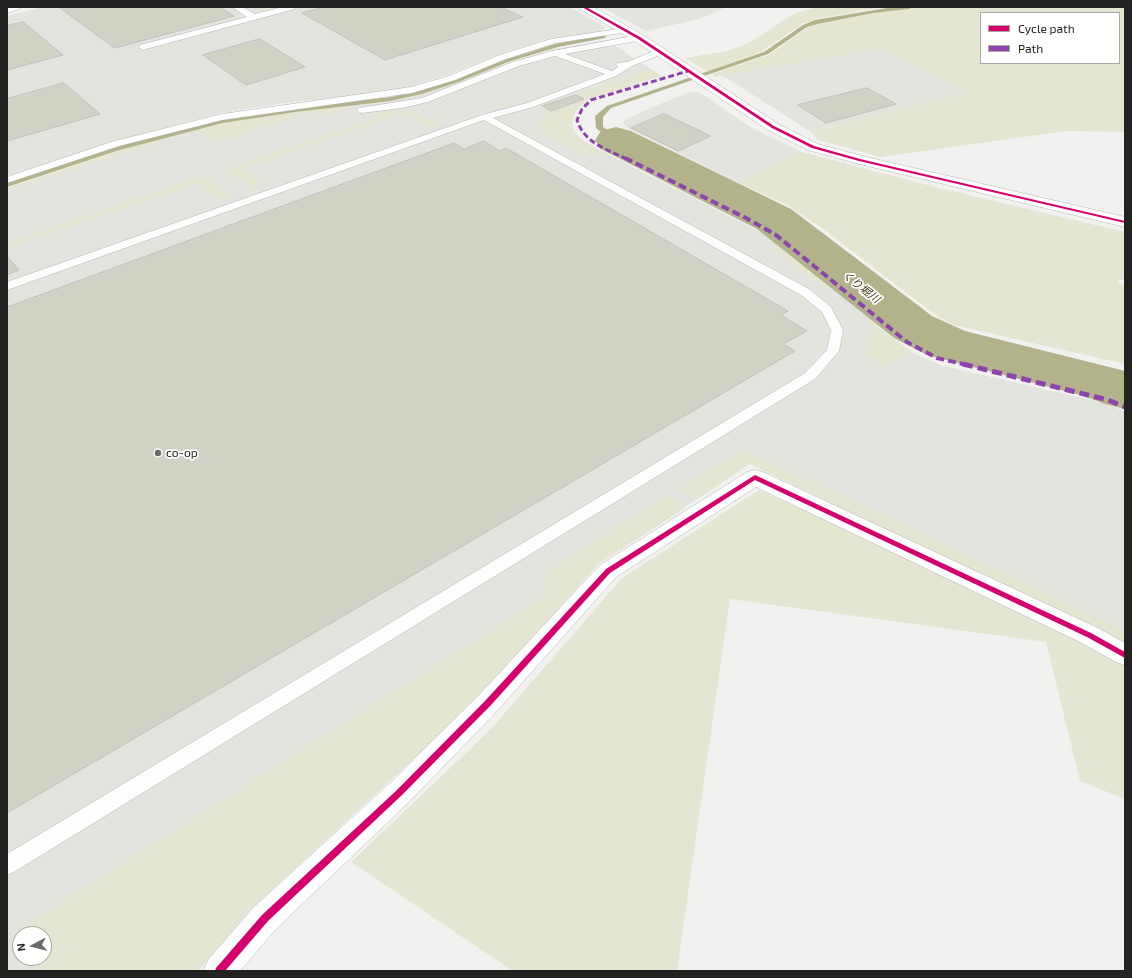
<!DOCTYPE html>
<html>
<head>
<meta charset="utf-8">
<style>
	body { margin:0 }
	#map { position:relative; width:1132px; height:978px; overflow:hidden; background:#f1f2f0; font-family:"Exo 2",sans-serif }
	canvas { display:block }
	.frame { position:absolute; inset:0; border:8px solid #222321; pointer-events:none }
	.legend { position:absolute; left:980px; top:12px; width:140px; height:52px; box-sizing:border-box; background:#fffffe; border:1px solid #a7a7a6; margin:0; padding:5px 7px; list-style:none; font-size:12px; color:#222321 }
	.legend li { display:flex; align-items:center; gap:8px; height:20px }
	.legend b { width:20px; border:1px solid #a7a7a6 }
	.north { position:absolute; left:12px; top:926px; width:40px; height:40px; box-sizing:border-box; background:#fffffe; border:1px solid #a7a7a6; border-radius:50%; rotate:263deg; font-size:11px; font-weight:700; line-height:16px; text-align:center; color:#222321 }
	.north::after { content:''; display:block; margin:auto; width:14px; height:18px; background:#6a6b69; clip-path:polygon(50% 0,100% 100%,50% 72%,0 100%) }
</style>
</head>
<body>
<div id="map">
<canvas width="1132" height="978"></canvas>
<div class="frame"></div>
<ul class="legend">
<li><b style="height:5px;background:#d6006c"></b>Cycle path</li>
<li><b style="height:5px;background:#8e44ad"></b>Path</li>
</ul>
<div class="north">N</div>
</div>
<script>
const g = document.querySelector('canvas').getContext('2d');
g.lineJoin = 'round';
function fill(path, color) {
  g.fillStyle = color;
  g.fill(path, 'evenodd');
}
function stroke(path, color, width, dash) {
  g.strokeStyle = color;
  g.lineWidth = width;
  g.lineCap = dash ? 'butt' : 'round';
  g.setLineDash(dash || []);
  g.stroke(path);
}
function drawText(font, color, halo, rows, align = 'center') {
  g.font = font + ' "Exo 2","Noto Sans JP",sans-serif';
  g.lineWidth = 3.5;
  g.setLineDash([]);
  g.textBaseline = 'middle';
  g.strokeStyle = halo;
  g.fillStyle = color;
  for (const [text, x, y, turn = 0] of rows) {
    g.save();
    g.translate(x, y);
    g.rotate((+turn || 0) * Math.PI / 180);
    g.textAlign = isNaN(turn) ? turn : align;
    if (halo) g.strokeText(text, 0, 0);
    g.fillText(text, 0, 0);
    g.restore();
  }
}
fill(new Path2D(`
	M43,7H570L605,27L601,31L548,39L497,55L450,74L407,88L381,93L286,103L221,113L110,143L7,176V16Z
	M601,7H726L700,19L646,31Z
	M607,40L661,76L600,95L588,100L579,106L573,117L572,123L574,133L584,142L772,238L869,318L884,332L915,354L943,366L1109,404L1125,412V644L750,464L598,564L478,699L251,909L198,971H7V188L115,151L225,123L298,111L392,101L423,94L514,61L554,49ZM20,934H44V958H20Z
	M879,49L968,92L811,132L722,75Z
	M689,92H699L752,128L802,152L737,182L628,128L623,123L625,120L641,112Z`), '#e4e4de');
fill(new Path2D(`
	M818,7H893L869,9L813,20L802,24L761,52L708,72L685,58L727,51L749,43L795,13Z
	M919,7H1125V132L1066,131L881,157L818,140L811,132L967,92L879,49L715,77L712,74L769,55L809,27L818,23L880,11ZM981,13H1119V63H981Z
	M651,69L661,76L588,100C551,128 586,143 612,156L583,154L543,131L535,123L546,119L545,111L583,99L576,95Z
	M350,106V107L324,116L315,111L217,142L202,132L173,137L7,190V188L115,151L225,123L298,111Z
	M409,110L429,120L438,117L435,121L436,125L431,127L404,113L244,168L259,181V185L253,189L239,176L233,178L224,170L379,117L373,113Z
	M802,152L927,185L1125,232V279L1117,281L1125,287V364L954,325L937,316L822,228L787,205L737,182Z
	M207,175L232,198C214,201 211,194 200,183L7,248V243Z
	M772,238L833,288L830,290L823,284L814,281L778,252Z
	M869,318L884,332L911,351L885,368L863,354C871,343 870,331 869,318Z
	M743,450L939,540L1125,631V644L750,464L696,500L680,488Z
	M759,490L984,592L1125,666V799L1080,781L1046,642L730,599L677,971H513L351,862L491,729L622,578Z
	M669,494L685,508L598,564L478,699L251,909L198,971H41L34,958H44V934H22L19,929L542,598L545,573Z`), '#e4e6d1');
fill(new Path2D(`
	M893,7H912L909,9L873,13L817,24L807,27L768,54L611,108L603,117V127L619,138V142H613L596,128L595,116L607,106L764,52L803,25L815,20Z
	M603,35L606,37L605,38L558,47L511,61L458,82L422,94L391,101L295,112L223,123L116,151L7,187V182L110,147L223,119L295,108L391,97L418,91L454,80L507,59L555,44Z`), '#b2b38a');
fill(new Path2D(`
	M616,127L631,131L791,209L932,316L965,331L1125,371V409L1105,404L1084,396L927,355L894,338L757,229L601,149L595,140L601,131Z`), '#b2b38a');
const building = new Path2D(`
	M59,7H219L234,16L115,48Z
	M325,7H500L523,17L385,60L302,13Z
	M23,22L63,55L7,70V26Z
	M260,39L305,67L246,85L203,55Z
	M64,83L100,114L7,141V99Z
	M867,88L896,104L826,123L798,105Z
	M576,95L584,99L551,111L543,106Z
	M664,114L711,136L678,151L631,128Z
	M484,141L500,151L506,148L788,311L781,315L807,331L783,344L795,351L7,813V307L454,143L464,149Z
	M7,256L19,270L7,275Z`);
fill(building, '#d1d1c5');
stroke(building, '#c1c2c0', 1);
const service = new Path2D(`
	M232,7H242L255,14L283,7H296L295,9L146,49L143,50L139,47L140,45L247,17Z
	M625,28H628L629,30L628,32L555,43L503,60L455,80L412,93L222,120L119,146L7,183V177L111,142L222,114L411,87L449,76L497,56L551,39Z
	M639,35L642,36L643,38L642,40L565,54L612,71L618,67L616,65L617,63L627,62L659,49L662,50L663,52L662,54L632,66L616,76L533,107L493,118L809,289L831,307L843,330L839,351L815,379L14,872L7,875V854L805,373L827,350L831,330L822,312L801,295L484,120L7,290V282L482,115L527,103L605,74L555,56L519,66L428,102L402,108L362,113L359,112L357,110L359,108L422,98L513,62L552,51Z`);
const minor = new Path2D(`
	M755,470L763,472L1098,628L1125,643V665L1116,662L1080,642L756,487L616,577L497,711L409,802L276,929L240,971H203L208,960L254,907L389,784L479,695L600,565L747,472Z`);
const tertiary = new Path2D(`
	M7,7H22L20,9L7,13Z
	M578,7H593L643,35L778,124L818,144L862,156L1125,217V227L859,164L808,150L768,130L635,41L580,9Z`);
stroke(service, '#b4b5b4', 1);
stroke(minor, '#b4b5b4', 1);
stroke(tertiary, '#b4b5b4', 1);
fill(service, '#fdfdfd');
fill(minor, '#fdfdfd');
fill(tertiary, '#fdfdfd');
stroke(new Path2D(`
	M627,159C608,150 584,143 577,120L582,109L591,100L688,71`), '#8e44ad', 3, [6, 3]);
stroke(new Path2D(`
	M625,158L746,218L776,235L907,342L937,358L967,365`), '#8e44ad', 4, [8, 4]);
stroke(new Path2D(`
	M963,364L1108,400L1125,407`), '#8e44ad', 5, [10, 5]);
fill(new Path2D(`
	M582,7H586L640,37L774,126L814,146L860,159L1125,221V223L859,161L812,148L772,128L638,39Z
	M755,475L1091,633L1125,652V658L1087,637L755,480L610,573L491,705L402,795L268,921L225,971H215L216,968L262,915L396,791L485,701L606,569Z`), '#d6006c');
for (const [x, y, r, color] of [
	[158,453,4,"#6a6b69"]
]) {
  const dot = new Path2D();
  dot.arc(x, y, r, 0, 2 * Math.PI);
  g.fillStyle = color;
  g.fill(dot);
  stroke(dot, '#fffffe', 1.5);
}
drawText('italic 11px', '#3b3b0d', '#fffffe', [
	["くり堀川",861,287,38]
]);
drawText('12px', '#222321', '#fffffe', [
	["co-op",166,453]
], 'left');
</script>
</body>
</html>
